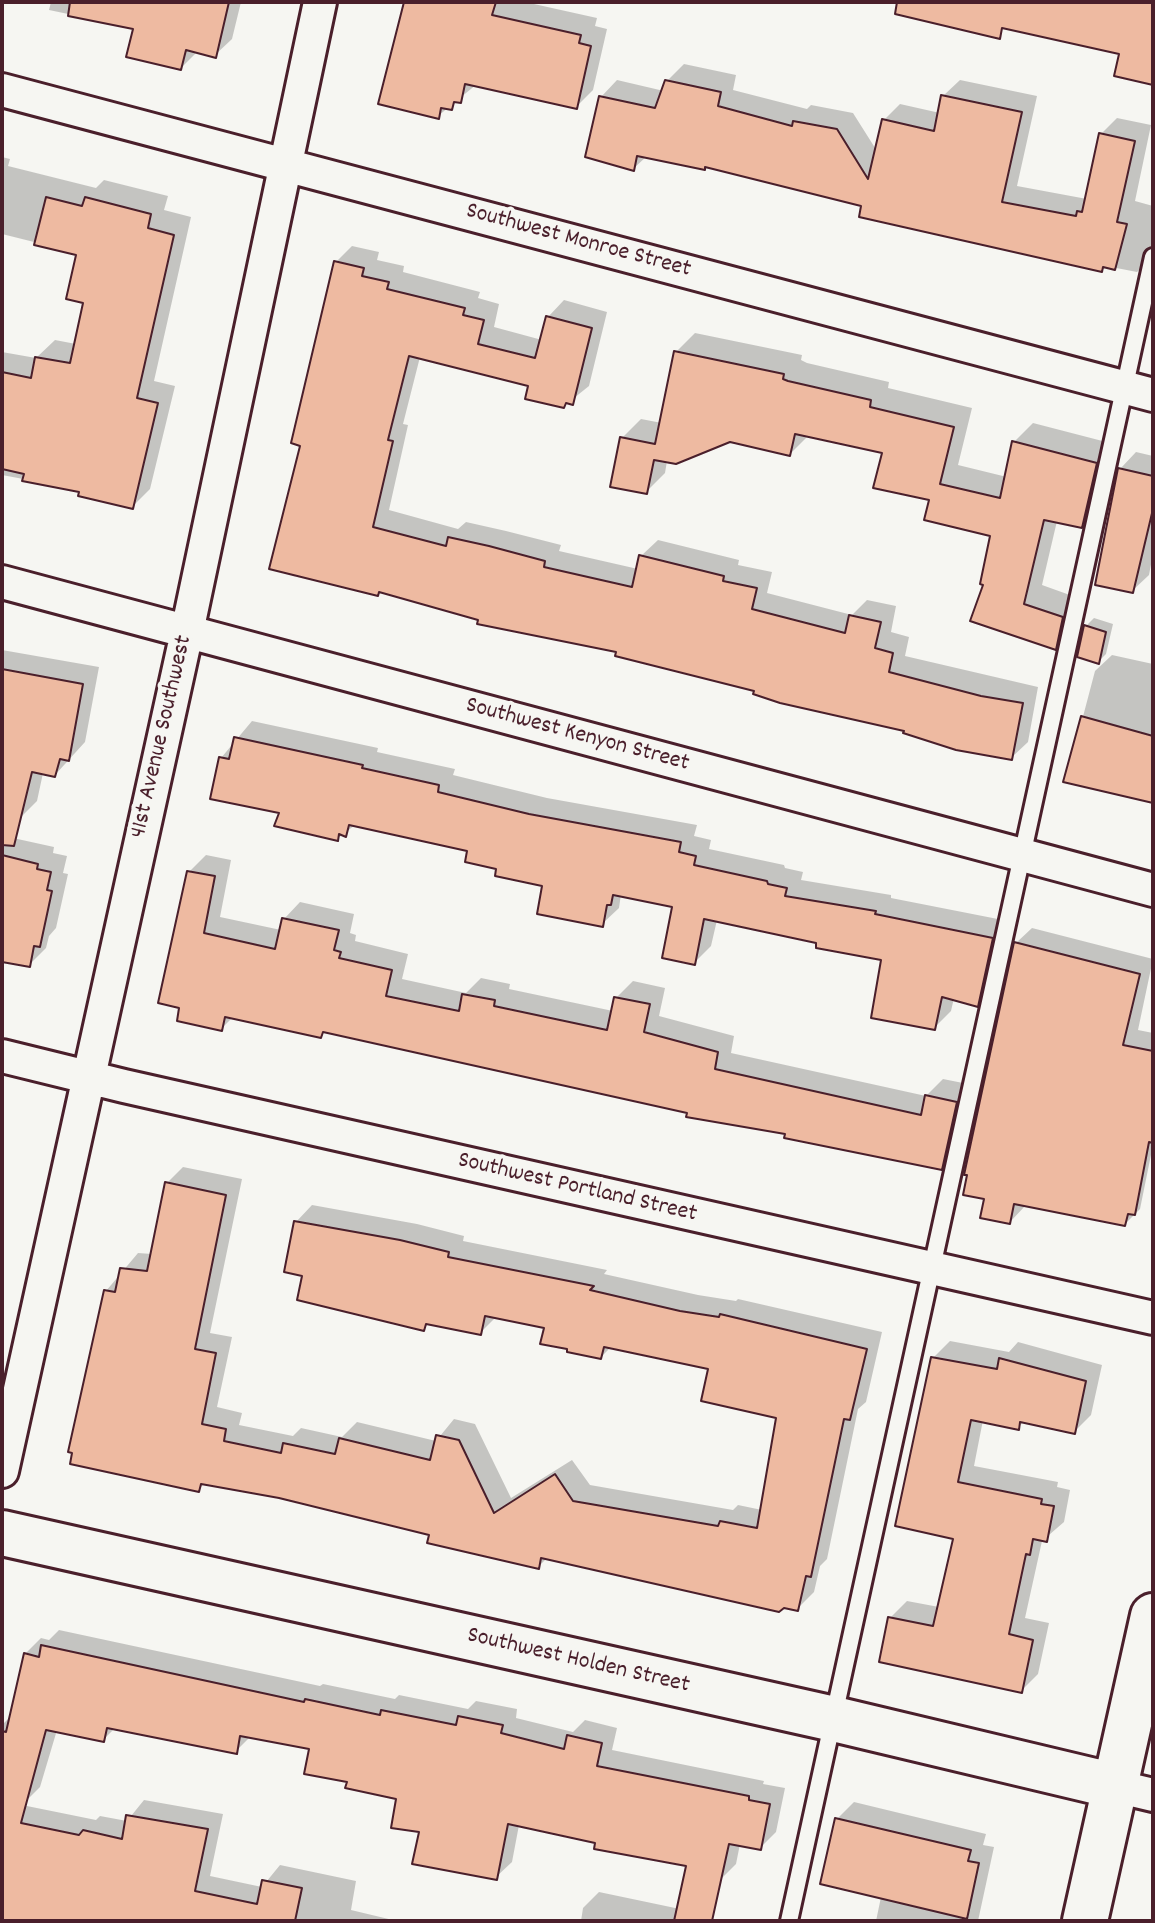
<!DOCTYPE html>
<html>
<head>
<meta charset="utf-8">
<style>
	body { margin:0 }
	#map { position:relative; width:1155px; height:1923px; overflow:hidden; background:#f6f6f2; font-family:Dekko,sans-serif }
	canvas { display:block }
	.frame { position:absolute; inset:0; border:4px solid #4a1f2b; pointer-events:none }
</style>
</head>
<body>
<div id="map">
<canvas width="1155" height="1923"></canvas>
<div class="frame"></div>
</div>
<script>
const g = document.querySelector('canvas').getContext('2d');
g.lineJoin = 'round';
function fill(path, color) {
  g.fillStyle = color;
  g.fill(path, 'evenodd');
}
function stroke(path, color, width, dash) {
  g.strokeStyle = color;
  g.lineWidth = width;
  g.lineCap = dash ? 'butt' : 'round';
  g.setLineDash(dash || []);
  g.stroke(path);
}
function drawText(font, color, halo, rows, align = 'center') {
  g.font = font + ' Dekko,sans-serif';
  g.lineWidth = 8;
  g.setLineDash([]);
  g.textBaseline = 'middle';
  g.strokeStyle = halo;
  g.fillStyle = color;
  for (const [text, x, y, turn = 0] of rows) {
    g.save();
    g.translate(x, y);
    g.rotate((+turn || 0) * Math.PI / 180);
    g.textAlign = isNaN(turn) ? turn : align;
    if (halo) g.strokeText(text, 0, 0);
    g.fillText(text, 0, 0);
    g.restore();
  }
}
fill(new Path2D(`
	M51,2H241L232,39L215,55L198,51L181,68L135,28L49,10Z
	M407,2H525L597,18L595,26L607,29L593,90L576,107L477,84L438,116Z
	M684,64L736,75L733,90L807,109L811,105L853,113L877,151L884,120L900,104L940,113L943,96L960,80L1037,96L1017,186L1087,199L1101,134L1117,118L1151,125L1135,201L1153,206V257L1137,272L1106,266L1102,270L707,165L647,156L633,169L601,97L617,80L664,91L667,81Z
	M2,157L10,159L8,166L96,188L104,180L168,196L164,210L191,217L154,381L175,386L150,489L132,507L82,490L2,475V352L36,358L55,340L76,344L86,302L78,253L2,234Z
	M352,246L379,252L377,260L404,266L403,272L480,292L478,298L499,304L494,327L542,340L548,317L564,300L607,312L589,386L564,406L531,384L420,357L403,424L408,425L389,510L458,529L466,522L506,531L561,545L559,551L638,569L641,556L658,540L739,560L738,565L772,572L767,593L852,615L867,600L896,606L891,632L909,637L905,656L1038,687L1028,742L1011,758L619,650L380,591L377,594L303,444L336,262Z
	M695,333L802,355L801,360L807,363L889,382L888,388L972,408L958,465L1007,477L1014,442L1033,423L1114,444L1101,507L1082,526L1057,521L1042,585L1081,599L1074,629L1055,648L985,583L993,534L931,499L884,452L809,435L790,454L730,440L667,461L665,473L646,492L622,438L641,419L662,423L676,352Z
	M1136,452L1153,456V554L1149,575L1132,591L1120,469Z
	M1094,618L1113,624L1106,654L1098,662L1086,626Z
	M2,650L99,667L85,742L55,775L43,773L37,801L20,818L2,814Z
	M1112,655L1153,664V802L1066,781L1095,671Z
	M252,721L378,748L377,752L455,769L453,775L547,798L697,825L694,836L711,840L709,849L784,865L785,868L803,872L801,880L891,895V898L1008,921L994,988L977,1004L954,998L951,1011L934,1028L884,958L717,920L711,946L695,962L674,905L621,894L619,908L602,924L544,885L499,868L470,849L355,825L337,839L281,811L221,758Z
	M13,838L54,847L53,853L67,856L63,873L68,874L56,928L49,936L46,948L29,965L2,959V848Z
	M206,855L231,860L220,917L281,930L284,919L300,902L354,914L350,933L356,935L355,941L408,954L402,979L466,993L481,978L510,984L509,989L613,1011L616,998L633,981L665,988L659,1016L734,1036L731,1053L926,1096L943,1079L973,1085L958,1151L941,1168L326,1030L321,1036L233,1017L221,1029L189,872Z
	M1032,928L1153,959L1138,1030L1153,1033V1145L1140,1209L1125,1224L1026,1205L1010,1222L1016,943Z
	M183,1167L242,1179L210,1333L232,1337L217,1407L242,1413L239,1425L293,1436L301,1428L342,1437L357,1422L436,1441L454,1419L475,1424L511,1498L572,1460L590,1485L733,1510L738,1505L762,1510L778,1416L710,1368L611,1347L601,1357L546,1327L497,1316L480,1333L430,1322L424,1328L304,1275L296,1222L312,1205L417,1224L464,1236L463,1241L607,1270L604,1274L698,1295L736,1301L738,1299L882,1332L866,1402L858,1409L827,1559L820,1566L814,1592L798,1608L548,1557L538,1567L431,1533L280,1496L205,1483L198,1490L106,1291L138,1253L152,1254L167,1183Z
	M950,1341L1009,1352L1018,1342L1102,1365L1091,1415L1074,1432L1024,1421L1018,1428L983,1420L974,1466L1058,1482L1057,1487L1070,1490L1064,1522L1042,1541L1025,1618L1049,1623L1038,1674L1021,1691L890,1618L907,1601L939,1607L955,1537L933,1358Z
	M59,1630L320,1686L323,1684L395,1699L399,1695L468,1709L476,1701L517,1709L516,1718L573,1732L585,1720L617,1728L612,1750L764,1781L763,1784L785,1788L776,1832L760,1848L740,1844L736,1864L720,1880L689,1865L519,1825L512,1862L496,1877L421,1831L399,1797L349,1780L311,1748L251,1736L236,1751L115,1728L103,1740L57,1730L40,1787L22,1805L96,1820L100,1816L127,1821L144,1800L223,1814L210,1876L262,1887L280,1865L356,1881L351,1910L397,1921H2V1725L12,1715L25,1654L41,1638L49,1640Z
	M854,1802L986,1834L983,1845L994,1847L978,1921H876L881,1897L837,1819Z
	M599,1892L680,1909L678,1921H581L583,1908Z`), '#0003');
const building = new Path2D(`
	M70,2H229L216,58L186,50L181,70L126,57L133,29L68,16Z
	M404,2H496L492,15L581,35L579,43L591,46L577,109L465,84L461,103L454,102L452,110L441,108L439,119L378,104Z
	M897,2H1153V85L1114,76L1119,54L1002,28L1000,39L895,14Z
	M665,80L721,92L718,106L792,126L793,121L837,129L868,179L882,119L934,131L941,95L1022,112L1002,202L1076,216L1077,211L1082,212L1099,133L1135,141L1117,222L1127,224L1115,270L1103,267L1102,272L859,217L861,206L705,167V170L637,156L634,171L585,157L599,96L655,108Z
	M46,197L82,206L85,197L151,214L148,228L174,235L137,398L158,403L133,509L78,496L79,492L22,481L24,474L2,469V372L31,378L35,357L70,363L83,303L66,299L76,255L34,245Z
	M334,261L364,268L362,276L389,282L387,289L465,308L463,315L484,320L478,344L535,358L546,316L592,328L573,405L566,403L564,408L525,399L528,386L409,356L388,440L393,441L373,527L446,546L448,537L489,546L545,561L544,567L632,587L639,555L724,576L723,581L757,588L752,609L845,633L849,615L881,622L875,648L893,653L889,672L981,696L1023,703L1012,760L956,750L903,733L904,731L780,703L753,694L754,691L615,656L616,652L477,624L478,620L379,592L378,596L269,569L300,446L291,443Z
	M674,351L784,374L783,379L788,381L871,400L870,407L954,427L940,484L1000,498L1012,441L1097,463L1082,528L1044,520L1024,604L1063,617L1056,650L970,621L983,585L980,584L990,536L924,520L929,500L873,488L882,453L795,434L790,456L730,442L676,464L654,460L647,494L610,487L620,437L655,444Z
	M1118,468L1153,476V509L1133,593L1095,585Z
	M1084,625L1106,632L1099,664L1077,657Z
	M2,669L83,684L69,761L60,759L55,777L32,772L14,846L2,845Z
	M1081,716L1153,736V803L1063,782Z
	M234,737L363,765L362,768L439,785L438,792L529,814L681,842L679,852L696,856L694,865L767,881L768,884L787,888L785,896L876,911L875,914L993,938L978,1007L942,997L935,1030L871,1018L881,960L816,948V943L704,919L695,965L662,958L672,907L613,895L611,905H607L603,927L537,914L542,886L495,876L496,869L465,862L467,851L349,825L346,837L339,834L338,841L274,826L279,813L210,799L219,757L229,759Z
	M2,855L38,864L37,869L51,872L47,890L52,891L40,947L34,946L30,967L2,962Z
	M187,871L215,876L204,933L275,949L282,918L339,930L334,950L341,952L339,958L392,970L386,996L459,1011L462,994L495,1000L494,1006L607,1030L614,997L650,1004L644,1032L718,1052L715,1069L921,1115L925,1095L957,1102L942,1170L784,1138L785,1134L686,1117L687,1113L323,1032L321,1038L225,1017L222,1031L177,1021L179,1008L158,1003Z
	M1014,942L1140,974L1123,1045L1153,1051V1143L1149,1142L1135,1215L1128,1214L1125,1226L1014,1204L1010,1224L980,1218L984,1199L963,1195L967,1175H964Z
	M165,1182L226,1195L195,1349L216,1353L202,1424L226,1429L224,1441L281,1453L283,1443L335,1454L339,1438L430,1460L436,1435L459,1440L494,1513L555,1474L573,1501L718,1526L720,1521L757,1528L776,1418L701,1401L708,1369L604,1347L601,1359L567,1352V1349L540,1344L544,1328L485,1316L481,1335L426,1324L424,1331L297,1300L302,1276L284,1272L294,1221L400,1240L449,1252L448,1257L594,1286L590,1290L680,1311L719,1317L720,1314L867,1349L850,1420L844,1419L811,1577L806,1576L798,1611L784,1608L779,1612L541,1558L539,1569L427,1543L429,1535L279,1498L201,1484L199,1492L70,1464L72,1453L68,1452L104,1290L115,1292L120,1268L147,1271Z
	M931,1357L997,1369L999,1358L1086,1381L1075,1434L1020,1422L1019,1430L971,1420L958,1482L1042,1499L1041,1504L1054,1506L1047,1542L1033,1539L1030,1555L1026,1554L1009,1634L1033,1640L1022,1693L879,1662L888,1617L933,1626L953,1539L895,1526Z
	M41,1645L304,1702L305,1699L380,1715L381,1710L456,1725L458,1716L503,1725L501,1733L564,1749L567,1735L602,1743L597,1766L749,1796V1800L770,1804L761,1850L729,1844L712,1921H674L686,1866L594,1849L595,1843L508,1824L497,1880L412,1864L419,1832L391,1828L396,1799L345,1788L347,1782L304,1774L309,1749L240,1736L237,1754L107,1728L104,1742L46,1730L21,1823L79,1835L83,1830L122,1839L126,1815L208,1829L195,1891L257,1904L262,1880L302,1888L295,1921H2V1731L6,1732L24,1653L39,1657Z
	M835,1818L971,1850L968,1861L979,1863L967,1919L820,1884Z`);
fill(building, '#eebaa1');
stroke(building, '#4a1f2b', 2);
const lane = new Path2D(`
	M789,1921L1153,257`);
const street = new Path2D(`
	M2,90L1153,395
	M2,582L1153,890
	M2,1056L124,1086L1153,1318
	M2,1471L187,632L320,2
	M1115,1786L1153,1795`);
const secondary = new Path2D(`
	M2,1533L834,1719L1115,1786
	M1085,1921L1153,1616`);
stroke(lane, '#4a1f2b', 22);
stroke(street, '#4a1f2b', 38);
stroke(secondary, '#4a1f2b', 50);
stroke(lane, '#f6f6f2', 16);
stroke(street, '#f6f6f2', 32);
stroke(secondary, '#f6f6f2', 44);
drawText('24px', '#4a1f2b', '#f6f6f2', [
	["Southwest Monroe Street",578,242,15],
	["Southwest Kenyon Street",577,736,15],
	["41st Avenue Southwest",163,737,-77],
	["Southwest Portland Street",577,1189,13],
	["Southwest Holden Street",578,1662,13]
]);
</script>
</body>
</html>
